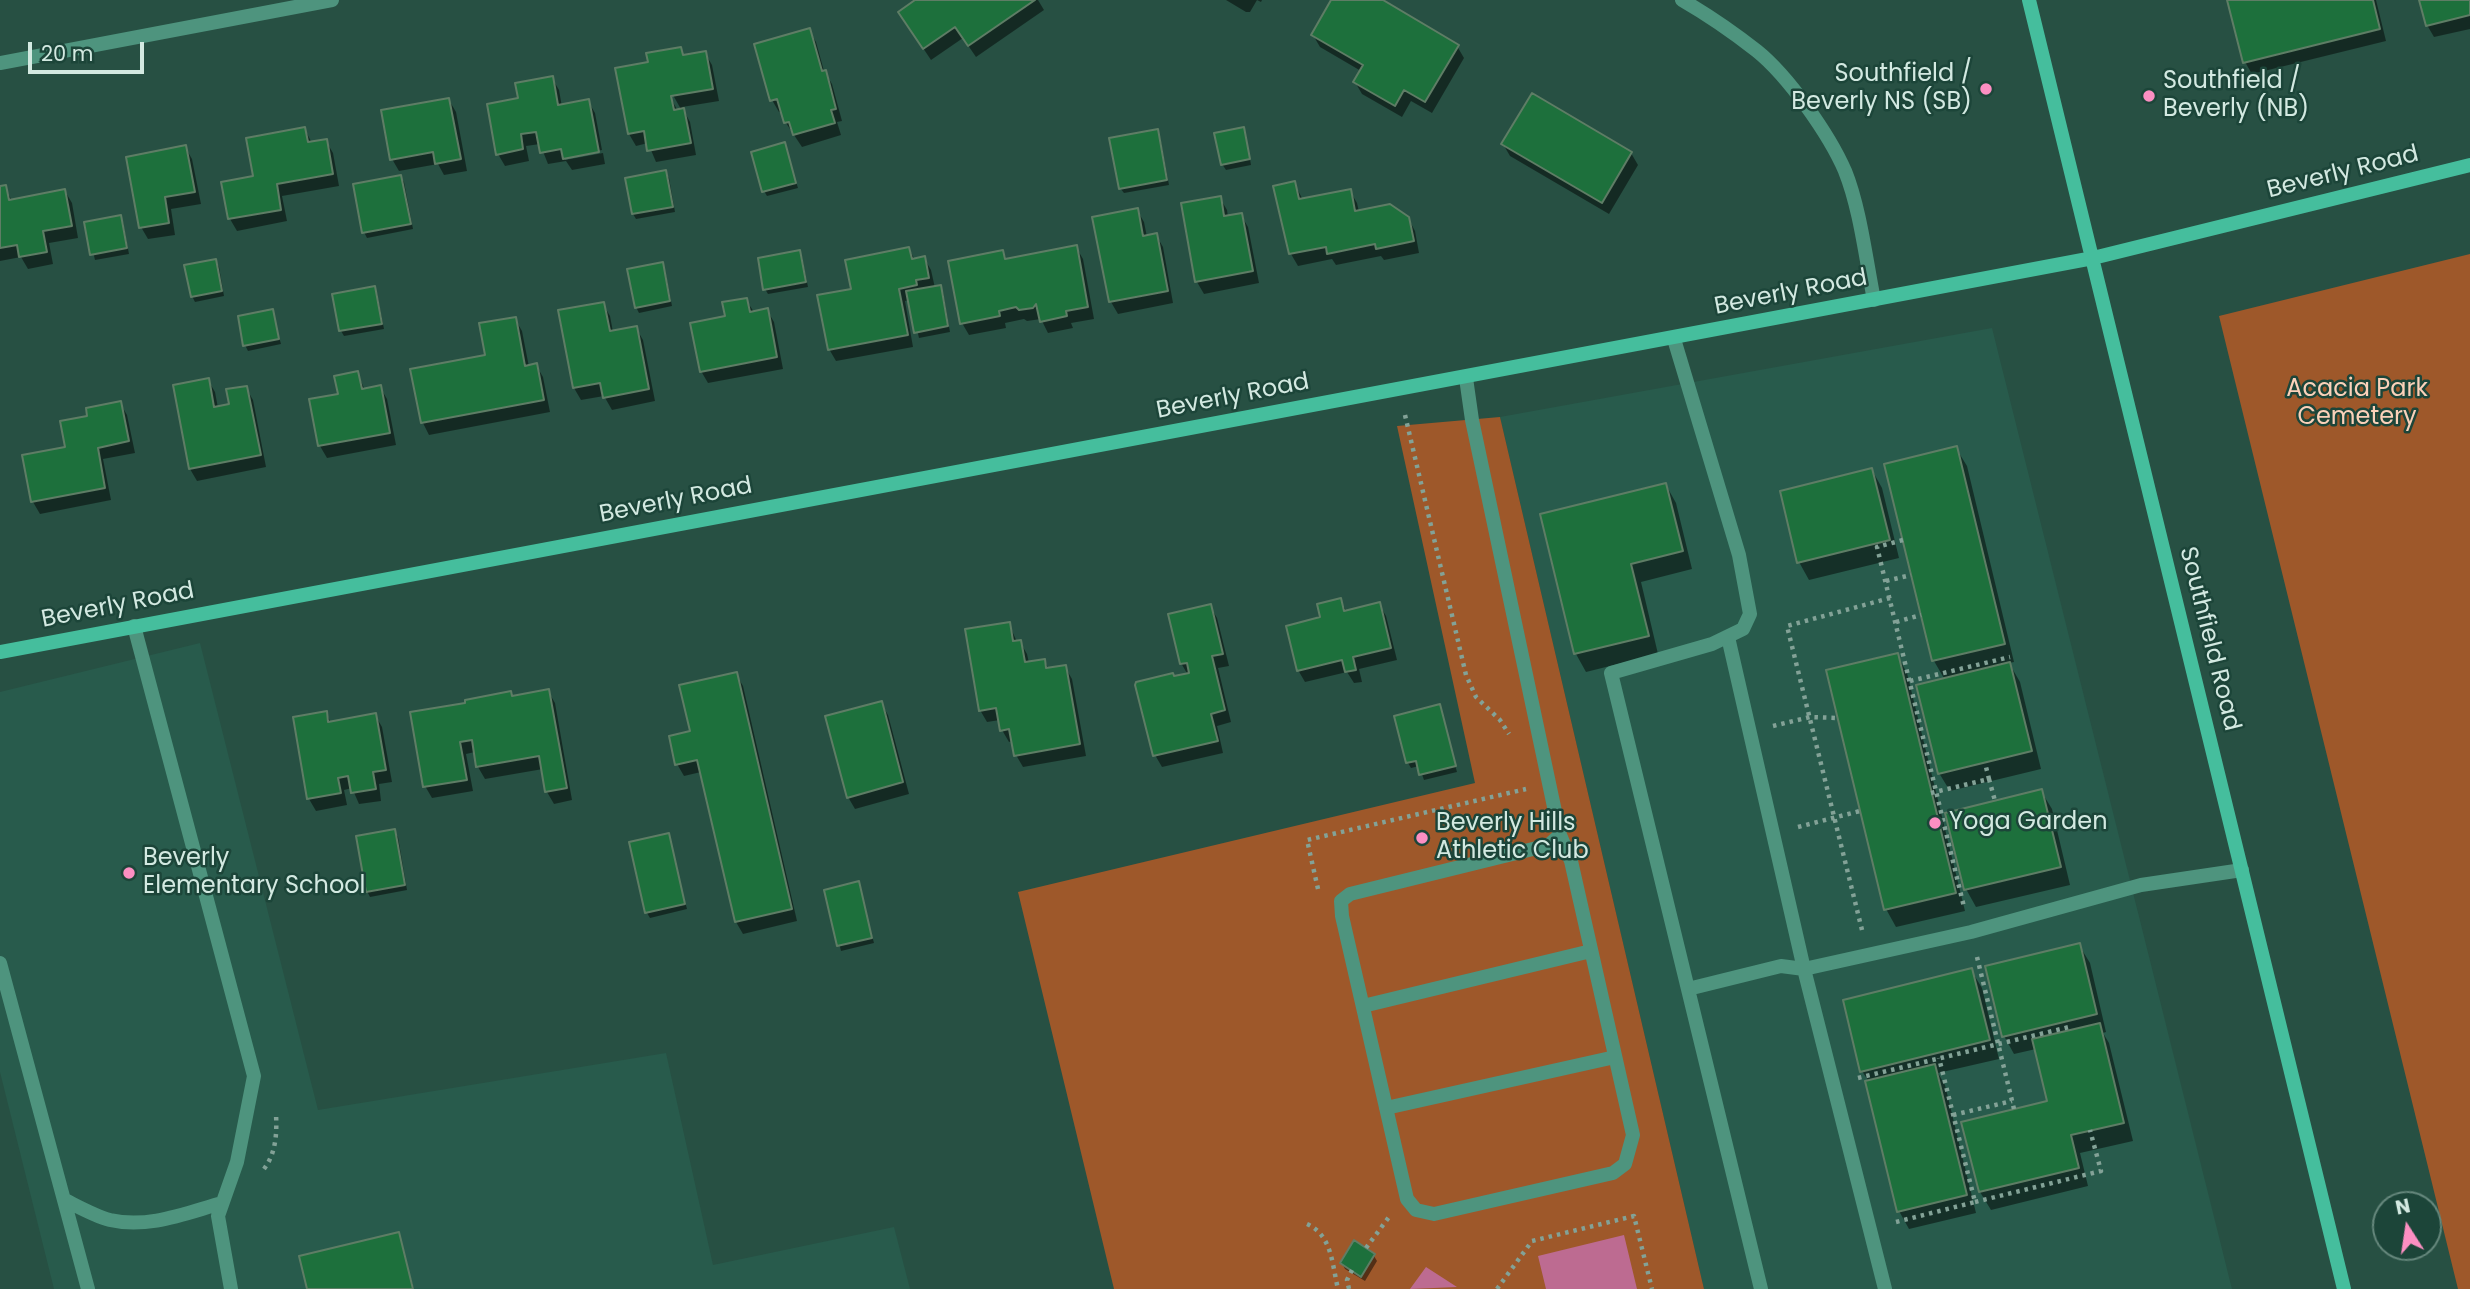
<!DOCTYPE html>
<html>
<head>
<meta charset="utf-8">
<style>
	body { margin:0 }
	#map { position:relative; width:2470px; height:1289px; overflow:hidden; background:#275043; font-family:Poppins,sans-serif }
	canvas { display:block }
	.north { position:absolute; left:2372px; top:1191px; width:70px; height:70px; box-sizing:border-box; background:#1c4539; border:2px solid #65877c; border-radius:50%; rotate:348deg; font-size:19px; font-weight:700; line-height:28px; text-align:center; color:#d3e9e1 }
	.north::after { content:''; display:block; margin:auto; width:24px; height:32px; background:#fc8fc2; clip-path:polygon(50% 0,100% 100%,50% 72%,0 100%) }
	.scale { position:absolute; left:28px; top:42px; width:116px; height:32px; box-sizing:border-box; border:4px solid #d3e9e1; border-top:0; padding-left:9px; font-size:21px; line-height:24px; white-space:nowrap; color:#d3e9e1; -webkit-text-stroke:5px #1c4539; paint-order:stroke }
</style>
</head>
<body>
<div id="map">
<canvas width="2470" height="1289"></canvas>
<div class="north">N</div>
<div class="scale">20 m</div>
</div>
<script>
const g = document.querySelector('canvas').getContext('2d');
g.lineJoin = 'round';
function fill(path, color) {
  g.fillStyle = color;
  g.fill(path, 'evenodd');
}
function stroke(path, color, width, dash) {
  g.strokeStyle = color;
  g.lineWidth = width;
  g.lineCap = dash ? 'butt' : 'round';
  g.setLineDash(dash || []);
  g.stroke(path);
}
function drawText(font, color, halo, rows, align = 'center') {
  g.font = font + ' Poppins,sans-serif';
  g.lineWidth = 5;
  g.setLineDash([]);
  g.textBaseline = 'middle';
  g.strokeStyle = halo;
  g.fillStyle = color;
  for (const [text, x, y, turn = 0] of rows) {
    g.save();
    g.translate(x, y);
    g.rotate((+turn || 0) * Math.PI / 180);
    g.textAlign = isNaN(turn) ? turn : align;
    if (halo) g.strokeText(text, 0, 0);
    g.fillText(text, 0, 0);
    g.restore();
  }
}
fill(new Path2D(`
	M1992,328L2232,1289H1704L1500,417Z
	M200,643L318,1110L666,1053L713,1265L894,1227L910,1289H54L0,1072V692Z`), '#285b4c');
fill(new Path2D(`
	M2470,254V1289H2458L2219,316Z
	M1500,417L1704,1289H1114L1018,892L1475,783L1397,426Z`), '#9e582a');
fill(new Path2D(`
	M1624,1235L1637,1289H1546L1538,1256Z
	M1426,1267L1457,1287L1410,1289Z`), '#bd6b91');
fill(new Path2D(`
	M918,0H1038L1044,10L976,57L963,38L931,60L907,24Z
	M1226,0H1262L1261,2L1257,0L1250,12H1246Z
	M1333,0H1379L1457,46L1464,58L1432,113L1411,101L1402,117L1362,94L1355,82L1361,71L1320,47L1313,35Z
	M2229,0H2376L2386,41L2252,74L2245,62Z
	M2421,0H2470V29L2434,37L2427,25Z
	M809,30L816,42L824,71L832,84L842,121L837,122L841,135L802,147L786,123L782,111L779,112L772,100Z
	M680,49L685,57L705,53L712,65L719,101L682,107L690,122L696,155L656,162L648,143L636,146L629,134L617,70L650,64ZM669,88L682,111H678L666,90Z
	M552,78L559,90L562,107L588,101L595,113L602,150L565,157V160L603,153L605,164L572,170L566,161L548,164L540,144L526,146L529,161L505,166L498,154L520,99Z
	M449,100L456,112L467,171L444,175L438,164L399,171L392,159Z
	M304,128L312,143L326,141L333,153L339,186L282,196L287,221L237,231L230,219L223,183L255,177Z
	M1243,129L1246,135L1251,165L1226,170L1222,164Z
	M1157,131L1160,137L1169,185L1124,193L1120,188Z
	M784,144L798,188L767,196L764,191Z
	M1503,144L1631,153L1638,165L1609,214L1510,156Z
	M185,147L192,159L201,204L171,209L175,235L148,239L141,227Z
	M665,172L669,178L675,212L636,219L633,214Z
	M401,177L404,182L413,229L367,238L364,232Z
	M1294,183L1303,200L1350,191L1357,203L1359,212L1408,218L1415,231L1419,253L1384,260L1381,256L1336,265L1332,259L1298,266L1291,254L1275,187Z
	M5,187L12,201L65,191L72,203L78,238L49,243L53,264L28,269L21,257L0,261V188Z
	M1220,198L1227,210L1228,217L1241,215L1248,227L1259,283L1204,294L1197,282L1183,204Z
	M1137,210L1144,222L1147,237L1156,235L1163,247L1173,303L1118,314L1111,302L1094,218Z
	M120,217L123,222L129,254L95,260L86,223Z
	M1076,247L1083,259L1094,319L1071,323L1073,328L1048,333L1041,319L1027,321L1024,319L1005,323L1006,328L969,335L962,323L1003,252L1007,260Z
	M909,249L915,260L924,258L931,270L935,288L940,287L943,292L950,332L919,338L910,300L905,301L913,347L836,361L829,349L853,290Z
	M799,252L802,257L808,287L768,294L765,289Z
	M216,261L219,267L224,296L195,302L192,296Z
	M662,264L665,270L672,306L639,313L636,307Z
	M374,288L377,293L384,329L344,336L341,331L334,296Z
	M746,300L754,312L767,310L774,322L783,369L708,383L701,371L727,318Z
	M603,304L610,316L613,332L636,328L643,340L655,401L612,410L604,396L581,400L574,388L560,312Z
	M272,311L281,344L248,351L245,345Z
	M515,319L522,331L529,367L536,365L543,377L550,412L429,435L423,423L487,356Z
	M357,373L365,390L380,387L387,399L396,445L327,458L320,446L311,401L340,395Z
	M208,380L215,392L218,408L231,405L246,388L253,400L266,467L197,481L190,469L175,387Z
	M120,403L127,415L135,453L103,459L111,500L40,514L33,502L67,448L89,418Z
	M1956,448L1967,466L2014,662L2009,663L2020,682L2041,769L1950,791L1939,773L1945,680L1934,661Z
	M1872,470L1882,488L1899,558L1809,580L1799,562Z
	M1666,485L1676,503L1692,569L1641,582L1658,654L1586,672L1576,654Z
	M1340,600L1347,612L1379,604L1386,616L1397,660L1359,669L1362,682L1354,683L1347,672L1305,682L1298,670L1322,618Z
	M1210,606L1217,618L1229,666L1218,668L1231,722L1217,726L1223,753L1162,767L1155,755L1174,678L1188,675L1181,663Z
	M1009,624L1017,642H1020L1027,654L1029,663L1044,661L1049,669L1065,667L1072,679L1086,756L1023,767L1016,755L1013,741L1009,742L1002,730L1000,720L987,722L980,710Z
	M1897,655L1907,673L1965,911L1896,927L1886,909Z
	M736,674L743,686L797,921L743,934L736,922L701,772L684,776L677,764L692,732Z
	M548,691L555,703L572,800L554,804L547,792L543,769L485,779L478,767L475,752L466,754L473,791L432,798L425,786L467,704L510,693L513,698Z
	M881,703L888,715L909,794L855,809L848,797Z
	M1439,706L1457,772L1424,780L1419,766L1411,768L1408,763Z
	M326,713L331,723L375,715L382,727L392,782L379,784L381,801L359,804L352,788L344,790L347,805L316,811L309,799Z
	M2041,791L2052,809L2070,885L1976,907L1966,889Z
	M394,831L398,837L407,890L370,897L367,891Z
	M668,835L687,909L650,918L647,913Z
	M858,883L874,943L841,951L826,891Z
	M2079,945L2090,963L2106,1032L2103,1033L2109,1043L2133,1141L2080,1153L2088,1186L1991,1210L1980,1192L2049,1102L2036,1049L2014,1054L2004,1036Z
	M1971,970L1982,988L1999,1059L1938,1073L1945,1085L1976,1213L1909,1229L1899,1211L1869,1082L1862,1071Z
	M398,1234L414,1289H309Z
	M1374,1256L1377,1261L1365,1281L1345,1269L1342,1263Z`), '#0007');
const building = new Path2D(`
	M915,0H1035L968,46L955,27L923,49L898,12Z
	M1331,0H1383L1459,45L1425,102L1404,90L1395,106L1353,82L1363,65L1311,35Z
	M2227,0H2373L2380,29L2243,63Z
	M2419,0H2470V15L2426,26Z
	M810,28L822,71L826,70L836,109L831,110L835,123L793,135L789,122L784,123L777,99L770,101L754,44Z
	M681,47L683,55L706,51L713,89L671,96L674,110L684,108L691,143L647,151L644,131L628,134L615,68L648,62L646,53Z
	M553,76L558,105L589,99L599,152L563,159L561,149L540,153L536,132L521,134L523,149L496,155L487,104L518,98L515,83Z
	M1532,93L1632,152L1602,203L1501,144Z
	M449,98L461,159L435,164L433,152L390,160L381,110Z
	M305,127L308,142L327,139L333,174L277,184L281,210L228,219L221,182L253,176L246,138Z
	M1244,127L1250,159L1221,165L1214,133Z
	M1158,129L1167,180L1119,189L1109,138Z
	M785,142L796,183L762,192L751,152Z
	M186,145L195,192L165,197L169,223L139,228L126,157Z
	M666,170L673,207L632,214L625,178Z
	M401,175L411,224L362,233L353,184Z
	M1295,181L1299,199L1351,189L1355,211L1390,204L1409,217L1414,241L1376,249L1375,244L1327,254L1326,247L1289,254L1273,186Z
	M6,185L9,200L65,189L72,226L43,231L47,252L19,257L17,245L0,248V186Z
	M1221,196L1224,216L1242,213L1253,271L1195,282L1181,203Z
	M1138,208L1143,236L1157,233L1168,291L1109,302L1092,217Z
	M121,215L127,248L90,255L84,222Z
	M1077,245L1088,307L1066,311L1067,316L1040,322L1036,304L1033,308L1019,310L1016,307L999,311L1000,316L960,324L948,261L1003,250L1005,259Z
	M909,247L912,259L925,256L929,278L916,280L917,285L899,289L908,335L828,350L817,295L851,289L845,260Z
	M800,250L806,282L763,290L758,258Z
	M216,259L222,291L191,297L184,265Z
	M663,262L670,301L635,308L627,269Z
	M941,285L948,326L914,333L906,291Z
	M375,286L382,324L339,331L332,294Z
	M747,298L750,312L768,308L777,357L700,372L690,323L725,316L722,302Z
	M604,302L610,331L637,326L649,389L603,398L600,383L573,388L558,310Z
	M273,309L279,339L243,346L238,316Z
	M516,317L525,366L537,363L544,400L421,423L410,369L485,355L479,323Z
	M358,371L362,389L381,385L390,433L318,446L309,399L338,394L334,376Z
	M209,378L214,407L229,404L226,389L247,386L261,455L189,469L173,385Z
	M121,401L129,441L98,448L105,488L31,502L22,455L65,447L60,421L87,416L86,408Z
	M1957,446L2005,644L1932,661L1884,464Z
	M1872,468L1890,540L1797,563L1780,491Z
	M1666,483L1683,551L1631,564L1649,636L1574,654L1540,514Z
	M1341,598L1344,611L1380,602L1391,648L1353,657L1356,670L1345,672L1342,660L1297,671L1286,626L1320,617L1317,604Z
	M1211,604L1223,654L1212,656L1225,710L1211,714L1218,741L1153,756L1135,685L1136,682L1173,673L1174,676L1189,673L1187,663L1180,664L1168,614Z
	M1010,622L1013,641L1021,640L1025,662L1045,659L1046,668L1066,665L1080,744L1014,756L1009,729L1000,731L996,708L979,711L965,629Z
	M1898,653L1956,893L1884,910L1826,670Z
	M2010,662L2032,751L1938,774L1916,685Z
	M737,672L792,909L735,922L697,760L675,765L669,736L690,731L679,685Z
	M549,689L567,788L545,792L539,756L476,767L472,740L460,742L467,780L423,787L410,712L465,703V700L511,691L512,696Z
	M882,701L903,782L847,798L825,716Z
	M1440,704L1456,766L1419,775L1416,761L1406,763L1394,716Z
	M327,711L328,722L376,713L386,770L373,772L376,789L351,793L348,776L338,778L341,793L307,799L293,717Z
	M2042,789L2061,867L1964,890L1945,813Z
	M395,829L405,885L366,892L356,836Z
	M669,833L685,904L645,913L629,842Z
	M859,881L872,938L837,946L824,890Z
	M2080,943L2097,1014L2002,1037L1985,966Z
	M1972,968L1990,1040L1860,1072L1843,1000Z
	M2100,1023L2124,1123L2071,1135L2079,1168L1979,1192L1961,1122L2047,1101L2032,1039Z
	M1935,1064L1967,1195L1897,1212L1865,1081Z
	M399,1232L413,1289H307L299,1256Z
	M1354,1240L1375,1254L1361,1277L1340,1263Z`);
fill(building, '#1d703c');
stroke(building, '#5e7d65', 2);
stroke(new Path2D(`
	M1405,415L1466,675L1476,697L1500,720L1509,734
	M1903,540L1877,547L1964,907
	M1886,581L1911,575
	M1896,622L1921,615
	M1910,681L2010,657
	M1773,726L1810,717L1838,718
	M1989,779L1995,801
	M1931,793L1989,779L1985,763
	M1798,827L1860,811
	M1318,889L1307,840L1526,789
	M1862,930L1787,626L1890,598
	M1977,957L2014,1109
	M1858,1078L2069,1027
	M1953,1115L2012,1101
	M264,1169C276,1153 277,1134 276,1114
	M1975,1202L2101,1171L2090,1130
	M1896,1222L1975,1202L1939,1058
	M1307,1224C1332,1235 1332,1264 1338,1289
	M1366,1248L1389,1217
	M1349,1289L1347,1280L1352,1270
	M1497,1289L1532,1241L1634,1216L1652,1289`), '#83a297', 4.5, [3.5, 5]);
stroke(new Path2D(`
	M1674,339L1739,555L1750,614L1743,629L1712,644L1611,673L1761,1289
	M1466,378L1472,420L1560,835L1571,861L1633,1135L1625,1164L1613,1173L1434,1214L1416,1210L1407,1199L1342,916L1341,901L1350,894L1549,845L1560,835
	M134,626L254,1076L237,1162L218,1216L231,1289
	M0,963L88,1289
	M1688,989L1781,966L1804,969L1728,637
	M1363,1006L1591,951
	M1386,1108L1615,1057
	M65,1200C79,1207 95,1216 110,1220C148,1229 186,1213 222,1203
	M1885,1289L1804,969L1971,932L2141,885L2242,870`), '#4e947e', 14);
stroke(new Path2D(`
	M1682,0C1708,15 1734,33 1757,51C1788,76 1829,134 1845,171C1860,208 1866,260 1874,300
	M0,63L332,0`), '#4e947e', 14);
stroke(new Path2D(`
	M2029,0L2344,1289
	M0,652L2093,258L2470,165`), '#45be9d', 14);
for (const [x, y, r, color] of [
	[1986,89,7,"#fc8fc2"],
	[2149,96,7,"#fc8fc2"],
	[1935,823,7,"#fc8fc2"],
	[1422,838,7,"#fc8fc2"],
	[129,873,7,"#fc8fc2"]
]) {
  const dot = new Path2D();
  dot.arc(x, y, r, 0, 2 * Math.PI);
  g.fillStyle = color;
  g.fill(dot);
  stroke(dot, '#1c4539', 2.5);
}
drawText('24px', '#d3e9e1', '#1c4539', [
	["Southfield /",1972,75,"right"],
	["Beverly NS (SB)",1972,103,"right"],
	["Southfield /",2163,82],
	["Beverly (NB)",2163,110],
	["Yoga Garden",1949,823],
	["Beverly Hills",1436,824],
	["Athletic Club",1436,852],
	["Beverly",143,859],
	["Elementary School",143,887]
], 'left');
drawText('24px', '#d3e9e1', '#1c4539', [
	["Beverly Road",2343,173,-14],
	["Beverly Road",1791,293,-11],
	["Beverly Road",1233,397,-11],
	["Beverly Road",676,501,-11],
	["Beverly Road",118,606,-11],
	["Southfield Road",2209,639,76]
]);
drawText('24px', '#fbd1b9', '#1c4539', [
	["Acacia Park",2357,390],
	["Cemetery",2357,418]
]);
</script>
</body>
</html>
